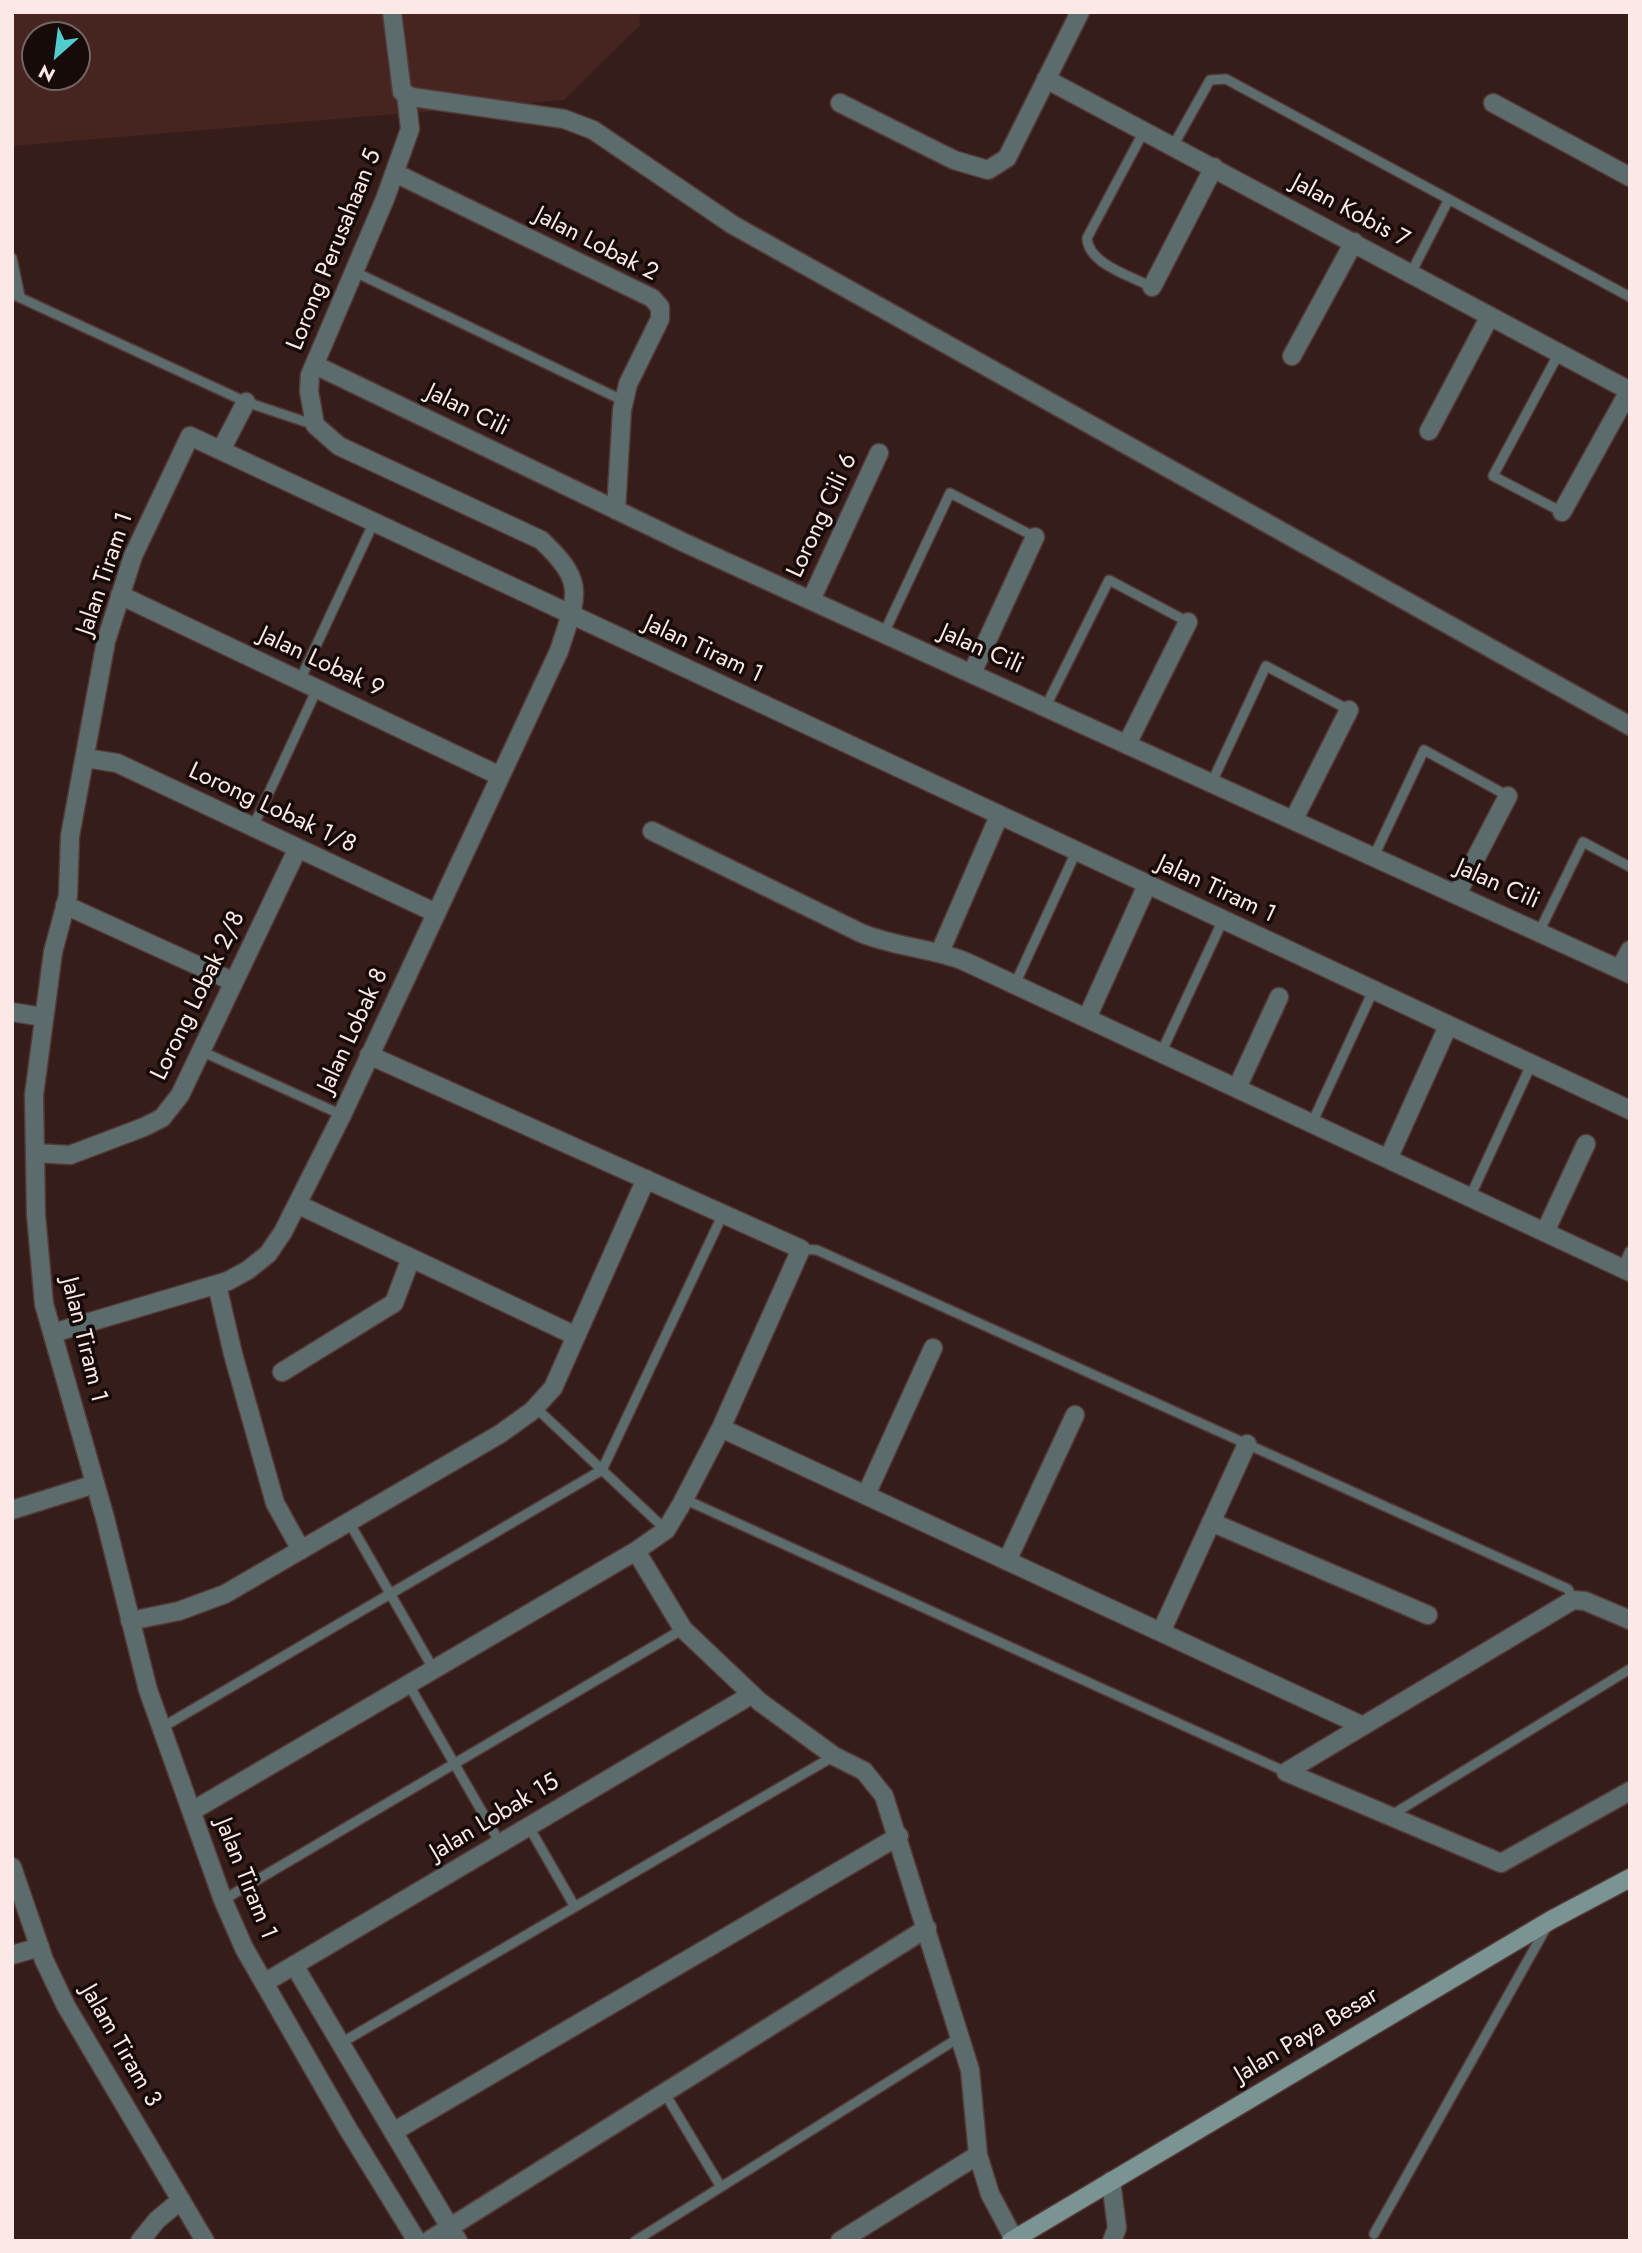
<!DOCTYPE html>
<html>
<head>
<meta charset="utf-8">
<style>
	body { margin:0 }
	#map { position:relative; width:1642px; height:2253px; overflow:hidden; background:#371d1a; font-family:Jost,sans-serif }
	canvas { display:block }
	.frame { position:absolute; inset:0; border:14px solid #fce9e7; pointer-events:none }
	.north { position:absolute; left:21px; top:21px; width:70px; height:70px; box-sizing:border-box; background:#160b09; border:2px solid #726462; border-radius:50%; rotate:208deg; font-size:19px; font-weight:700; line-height:28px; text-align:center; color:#fce9e7 }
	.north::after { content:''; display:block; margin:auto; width:24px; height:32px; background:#52cdcf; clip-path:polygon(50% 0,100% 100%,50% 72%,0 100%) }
</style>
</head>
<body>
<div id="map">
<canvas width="1642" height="2253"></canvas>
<div class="frame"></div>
<div class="north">N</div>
</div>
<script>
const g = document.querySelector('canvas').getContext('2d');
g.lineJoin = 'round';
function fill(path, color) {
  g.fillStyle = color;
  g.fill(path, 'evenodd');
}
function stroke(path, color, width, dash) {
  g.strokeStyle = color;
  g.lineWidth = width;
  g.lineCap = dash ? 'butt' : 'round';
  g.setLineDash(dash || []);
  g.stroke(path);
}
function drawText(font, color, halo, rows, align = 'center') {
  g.font = font + ' Jost,sans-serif';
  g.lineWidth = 7;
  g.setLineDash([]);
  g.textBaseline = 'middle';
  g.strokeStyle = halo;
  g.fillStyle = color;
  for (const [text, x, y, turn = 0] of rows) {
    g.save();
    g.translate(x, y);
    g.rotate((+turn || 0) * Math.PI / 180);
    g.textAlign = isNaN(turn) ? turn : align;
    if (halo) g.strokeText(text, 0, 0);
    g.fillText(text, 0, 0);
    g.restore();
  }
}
fill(new Path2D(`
	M12,12H639L640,25L564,100L12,146ZM35,35H77V77H35Z`), '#462420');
const lane = new Path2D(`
	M1144,131L1087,238C1088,264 1131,276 1152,287
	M1173,146L1210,80L1226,79L1630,297
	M12,258L20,297
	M355,272L624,401
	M1411,273L1449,199
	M12,294L246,402L315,425
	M1559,353L1493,476L1562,512
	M884,633L950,493L1035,537
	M300,680L374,522
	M1046,706L1109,580L1188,622
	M1212,782L1266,666L1349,710
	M253,827L317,689
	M1374,856L1424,750L1508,796
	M1539,932L1583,842L1630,867
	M1015,984L1076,852
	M201,1051L342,1115
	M1161,1053L1223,920
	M1312,1123L1373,991
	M1470,1197L1531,1065
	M801,1249L817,1250L1568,1589L1573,1600
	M1622,1268L1630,1251
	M535,1407L666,1530
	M684,1499L1286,1772
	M349,1522L434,1670
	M409,1685L500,1843
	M161,1728L602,1470L723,1214
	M1390,1816L1630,1669
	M529,1827L575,1907
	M223,1900L683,1629
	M341,2043L834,1756
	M664,2092L721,2187
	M1374,2234L1546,1928
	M635,2241L960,2037`);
const street = new Path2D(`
	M392,12L402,92L412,97L564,119L593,130L733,225L1630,726
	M1046,79L1630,391
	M840,103L954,160L988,170L1007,158L1080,12
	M1493,103L1630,177
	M395,173L652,298L660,307V319L628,384L622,410L616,510
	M1152,287L1214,167
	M1292,356L1354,242
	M315,365L687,544L1630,974
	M1429,431L1490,316
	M221,450L246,402
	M1562,512L1629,391
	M120,595L500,776
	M811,600L879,453
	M972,673L1035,537
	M1127,744L1188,622
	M85,758L117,763L436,913
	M1294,819L1349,710
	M652,831L861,933C895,947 930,948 964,961L1630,1272
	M1457,894L1508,796
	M65,905L234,982
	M940,952L999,816
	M1620,969L1630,950
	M12,1012L43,1017
	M1087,1018L1147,885
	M1237,1088L1279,997
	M35,1153L70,1155L144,1127L162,1118L180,1095L298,848
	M1388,1159L1448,1026
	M297,1204L576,1336
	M1545,1232L1586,1144
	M217,1285L233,1354L275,1503L301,1550
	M53,1333L228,1281L248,1270L268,1254L283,1232L342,1115L559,651C577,595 587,583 541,540L339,446L315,425L309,391L310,375L385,199L410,129L406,94
	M282,1372L394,1303L411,1258
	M721,1428L1363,1726
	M866,1495L933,1348
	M12,1510L95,1484
	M1211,1522L1428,1615
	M636,1551L683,1629L760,1702L834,1756L864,1771L884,1796L970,2070L978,2155L990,2194L1014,2239
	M1007,1561L1075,1415
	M130,1621L179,1611L225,1594L500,1434L532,1411L553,1388L646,1179
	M1161,1632L1247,1444
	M1286,1772L1573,1600L1585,1601L1630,1620
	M1286,1772L1501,1863L1630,1791
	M192,1811L636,1551L666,1530L681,1505L721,1428L801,1249L369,1055
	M12,1867L44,1960L66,2006L205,2241
	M12,1955L40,1947
	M294,1965L458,2241
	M264,1983L751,1695
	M393,2132L899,1836
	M1111,2181L1117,2228L1112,2241
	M140,2241L157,2220L181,2200
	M417,2241L348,2129L244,1948L223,1900L148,1690L105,1518L44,1304L36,1215L34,1095L53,952L68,896L70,836L106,641L133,556L190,436L1630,1110
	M428,2241L927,1928
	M840,2241L978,2155`);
const secondary = new Path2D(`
	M1011,2241L1551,1920L1630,1878`);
stroke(lane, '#533a37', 12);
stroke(street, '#533a37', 21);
stroke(secondary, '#533a37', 21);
stroke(lane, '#5c6b6b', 9);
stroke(street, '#5c6b6b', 18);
stroke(secondary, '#7a9393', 18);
drawText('24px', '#fce9e7', '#160b09', [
	["Jalan Kobis 7",1350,212,28],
	["Jalan Lobak 2",596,245,27],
	["Lorong Perusahaan 5",335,250,-68],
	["Jalan Cili",467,411,26],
	["Lorong Cili 6",823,516,-65],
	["Jalan Tiram 1",106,574,-71],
	["Jalan Tiram 1",703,650,25],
	["Jalan Cili",981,650,24],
	["Jalan Lobak 9",321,663,25],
	["Lorong Lobak 1/8",272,809,25],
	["Jalan Cili",1497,885,24],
	["Jalan Tiram 1",1216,890,25],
	["Lorong Lobak 2/8",199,996,-64],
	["Jalan Lobak 8",354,1031,-65],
	["Jalan Tiram 1",83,1340,76],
	["Jalan Lobak 15",495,1818,-31],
	["Jalan Tiram 1",245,1879,68],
	["Jalan Paya Besar",1307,2036,-31],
	["Jalam Tiram 3",120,2046,60]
]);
</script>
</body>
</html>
